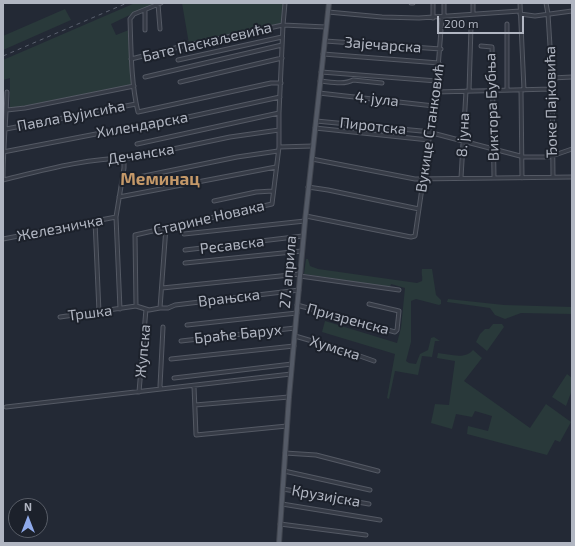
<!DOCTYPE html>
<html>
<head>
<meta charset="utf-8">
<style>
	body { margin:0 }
	#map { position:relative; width:575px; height:546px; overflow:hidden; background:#232935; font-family:"Exo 2",sans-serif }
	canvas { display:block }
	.frame { position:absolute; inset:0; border:4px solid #b1b6c2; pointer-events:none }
	.north { position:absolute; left:8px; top:498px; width:40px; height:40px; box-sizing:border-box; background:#1c212b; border:1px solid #585d67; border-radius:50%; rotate:0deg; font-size:11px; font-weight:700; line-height:16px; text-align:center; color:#b1b6c2 }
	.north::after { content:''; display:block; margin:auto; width:14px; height:18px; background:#8faaea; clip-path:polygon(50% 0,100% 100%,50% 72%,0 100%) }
	.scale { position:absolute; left:437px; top:16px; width:87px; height:18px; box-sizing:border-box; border:2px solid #b1b6c2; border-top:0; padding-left:5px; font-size:12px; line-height:14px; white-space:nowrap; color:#b1b6c2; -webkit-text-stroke:3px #1c212b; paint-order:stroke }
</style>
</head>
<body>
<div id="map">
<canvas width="575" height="546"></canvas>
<div class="frame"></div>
<div class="north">N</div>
<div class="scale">200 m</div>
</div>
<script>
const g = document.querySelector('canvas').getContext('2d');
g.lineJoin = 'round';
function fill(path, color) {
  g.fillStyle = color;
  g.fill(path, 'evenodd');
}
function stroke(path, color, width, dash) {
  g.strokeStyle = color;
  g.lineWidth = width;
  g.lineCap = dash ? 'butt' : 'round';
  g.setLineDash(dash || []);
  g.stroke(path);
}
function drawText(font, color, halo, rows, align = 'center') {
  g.font = font + ' "Exo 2",sans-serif';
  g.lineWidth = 4;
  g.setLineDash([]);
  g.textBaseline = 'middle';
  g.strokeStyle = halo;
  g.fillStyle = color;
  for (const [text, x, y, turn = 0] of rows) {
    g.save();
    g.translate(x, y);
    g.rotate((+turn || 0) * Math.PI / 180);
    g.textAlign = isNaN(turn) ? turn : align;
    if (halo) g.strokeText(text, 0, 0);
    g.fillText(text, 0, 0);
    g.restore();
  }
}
fill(new Path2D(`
	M135,3H155L111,24L116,35L129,30L132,84L129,86L25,106L10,108V78L3,80V60Z
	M182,3H282L283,4L282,24L189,44Z
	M65,9L71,20L3,50V36Z
	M306,259H308L310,266L318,269L417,283L422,281C423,277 421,274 422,269H432L436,295L441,300V304L439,305L416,299L411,301V342L406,361L409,363L416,364L420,354L428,350L431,338L434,337L440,341H435L432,357L422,356L418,375L395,371L389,399L387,398L395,354L322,332L325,321L397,343L401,328L405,288L391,284L390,287L304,274Z
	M448,299L504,305L572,307V314L521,313L505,319L495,315L490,308L447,302Z
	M493,324H502L504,327L487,351L476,342L480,334L485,329H489Z
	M473,350L482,358L464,381L530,428L546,404L571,422L560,442L555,440L547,455L467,434L468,426L488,431L492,416L475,411L472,417L456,414L452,429L431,423L435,404L449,405L455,361L437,358L438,353C449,354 465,360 473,350Z
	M567,374L572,378V390L566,406L552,397Z`), '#29393a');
const minor = new Path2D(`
	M161,3L134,14L130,19C131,49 131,83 138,112L271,83H281
	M411,3H413
	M433,3V18
	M444,3V17
	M473,3V14
	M520,3L524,90
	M546,3L548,14L552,78L553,177
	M158,4L160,29
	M328,12L382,17L419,18L520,11
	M520,14L535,16L572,11
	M507,24V90
	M145,30V10
	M325,41L441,49
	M481,46L492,47L494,178
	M323,54L439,63
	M131,59L179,47L283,25L285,3
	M178,60L282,37
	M321,72L437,81
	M145,77L282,45
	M552,78L572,77
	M320,81C331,82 344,85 353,80L382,83
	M180,82L282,58
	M521,90L522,178
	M469,91L471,27
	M436,92L552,89
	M319,93L434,106
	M7,110L25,108L134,86
	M316,121L432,132
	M315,128L429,140
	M431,128L433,132L436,134L524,157H549L572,149
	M6,129L136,104
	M137,144L279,113
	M279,147L313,146
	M3,152L127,128L142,127L280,97
	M312,159L415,179L572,177
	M139,177L237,157L278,151
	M461,178L466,91
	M3,179C3,150 6,121 7,92
	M3,180C44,170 87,158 130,158L230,137L279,130
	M308,187L328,190L419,209
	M119,197L276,167
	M214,201L256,192L273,191
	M306,216L411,237L415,236L422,188V175L429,140L437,81L442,17
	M95,221L99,312
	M184,234L305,221
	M3,239L116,217
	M185,250L303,236
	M185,263L302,251
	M300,276L399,290
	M162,288L300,274
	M297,305L395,332L397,330L399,311L369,304
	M136,306L135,235L272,204L279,147V113L283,25L326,27
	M160,308H168L175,305L299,290
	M120,309L116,217L124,168V158
	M60,317L136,306L149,310L160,308L166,227
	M187,325L297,313
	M163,327L160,386L161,389L291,374
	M295,336L343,350L374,361
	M181,341L295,328
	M171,359L294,346
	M174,378L292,364
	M194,386L196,435L287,426
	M139,392L146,309
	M195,405L289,397
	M6,407L161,389
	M285,453L316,455L378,471
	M284,471L370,490
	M283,489L369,504
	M282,504L380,520
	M280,524L366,535`);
const major = new Path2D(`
	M279,543L289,397L305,221L329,3`);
stroke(minor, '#545964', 5);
stroke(major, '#40454f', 6);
stroke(minor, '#363b46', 3);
stroke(major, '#545a66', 4);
stroke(new Path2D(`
	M3,56L127,3`), '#5b616f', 1, [4, 4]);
drawText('15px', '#b1b6c2', '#1c212b', [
	["Бате Паскаљевића",207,42,-13],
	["Зајечарска",383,45,4],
	["4. јула",377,99,6],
	["Ђоке Пајковића",551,102,-91],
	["Виктора Бубња",492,107,-92],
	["Павла Вујисића",71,116,-11],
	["Хилендарска",142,125,-10],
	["Пиротска",373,126,6],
	["Вукице Станковић",430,128,-82],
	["8. јуна",463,135,-87],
	["Дечанска",141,154,-9],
	["Старине Новака",209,218,-13],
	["Железничка",60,228,-11],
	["Ресавска",232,245,-7],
	["27. априла",288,272,-85],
	["Врањска",229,298,-7],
	["Тршка",90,313,-7],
	["Призренска",348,319,15],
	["Браће Барух",238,334,-6],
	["Хумска",335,348,17],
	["Жупска",143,351,-85],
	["Крузијска",326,496,10]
]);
drawText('bold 17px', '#c59969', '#1c212b', [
	["Меминац",160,179]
]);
</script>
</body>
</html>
